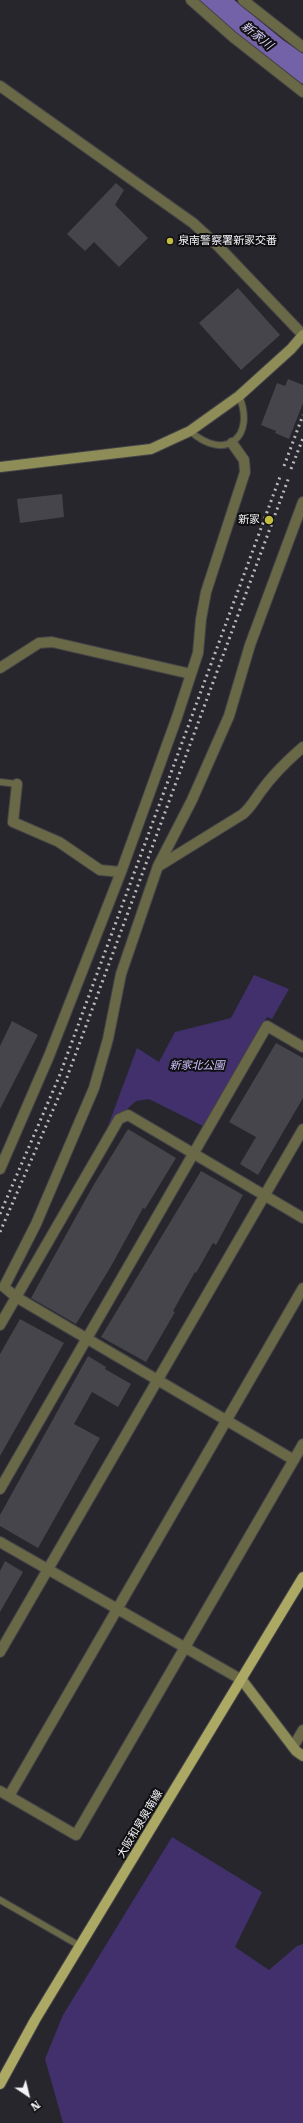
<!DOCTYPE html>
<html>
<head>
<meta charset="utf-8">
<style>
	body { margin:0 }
	#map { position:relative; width:303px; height:2123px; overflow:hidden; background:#27262c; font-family:"Roboto Serif",serif }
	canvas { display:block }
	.north { position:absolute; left:8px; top:2075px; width:40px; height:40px; -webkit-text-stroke:3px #100f12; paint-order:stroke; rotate:145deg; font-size:11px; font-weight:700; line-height:16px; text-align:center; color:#f4f4f7 }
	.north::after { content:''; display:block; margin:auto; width:14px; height:18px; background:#f4f4f7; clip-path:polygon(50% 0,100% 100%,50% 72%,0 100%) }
</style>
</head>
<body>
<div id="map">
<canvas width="303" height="2123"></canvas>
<div class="north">N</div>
</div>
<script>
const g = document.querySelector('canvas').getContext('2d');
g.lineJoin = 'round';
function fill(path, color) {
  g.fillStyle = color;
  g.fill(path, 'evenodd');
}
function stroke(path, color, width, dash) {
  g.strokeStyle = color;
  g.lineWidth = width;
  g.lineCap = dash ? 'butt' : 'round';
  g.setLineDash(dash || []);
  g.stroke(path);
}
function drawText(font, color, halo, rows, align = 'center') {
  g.font = font + ' "Roboto Serif","Noto Sans JP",serif';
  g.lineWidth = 4;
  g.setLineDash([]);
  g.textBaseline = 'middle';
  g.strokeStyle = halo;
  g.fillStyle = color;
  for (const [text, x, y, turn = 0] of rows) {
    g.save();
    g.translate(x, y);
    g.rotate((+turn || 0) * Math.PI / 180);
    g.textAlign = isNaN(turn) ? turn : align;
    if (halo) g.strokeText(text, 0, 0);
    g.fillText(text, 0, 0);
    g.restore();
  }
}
fill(new Path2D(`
	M254,975L289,989L272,1019L267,1017L203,1126L149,1099L136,1101L108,1126L137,1048L159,1062L175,1032L231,1018Z
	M172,1837L262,1892L235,1947L269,1970L297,1946L303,1944V2123H63L45,2059L63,2015Z`), '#41306b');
stroke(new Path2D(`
	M213,0L275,51L303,70`), '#7462a8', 27);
fill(new Path2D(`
	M116,183L124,190L115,205L148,238L119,267L94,242L85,251L67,234Z
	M238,288L280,335L241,370L199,323Z
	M288,379L303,385V403L289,439L275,433L276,431L261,425L277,383L285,386Z
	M62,494L64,517L20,523L17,499Z
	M12,1021L38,1035L0,1109V1046Z
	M276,1043L303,1058V1098L258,1175L240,1164L256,1137L229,1122Z
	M128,1129L176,1158L145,1209L143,1208L110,1268L76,1324L31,1298L93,1186Z
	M201,1171L243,1195L216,1245L213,1243L196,1273L195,1272L173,1311L175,1312L146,1362L101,1337Z
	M20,1319L64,1343L0,1456V1354Z
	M88,1356L106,1367L105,1369L131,1384L118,1407L92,1392L74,1424L100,1438L38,1548L0,1526V1515Z
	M5,1561L23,1572L0,1612V1571Z`), '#46454b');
const lane = new Path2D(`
	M190,431C226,463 256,436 239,396
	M0,782L17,784
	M0,1900L80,1946`);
const street = new Path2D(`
	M191,0L233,37L303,92
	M243,0L303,47
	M0,86L193,223L218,246L303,335
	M0,668L39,643L52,642L191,674
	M17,784L13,822L59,842L100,870L121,872
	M159,866L243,814C252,806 255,799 262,790C274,773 288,760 303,747
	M0,1169L49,1056L121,872L177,717L198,653L201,619L206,592L245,472L244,460L232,443
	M0,1325L119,1119L128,1115L303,1218
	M294,1460L16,1297L4,1287L36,1224L94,1088L108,1039L121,974L158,866L192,800L229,716L250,645L303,502
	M0,1489L267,1026L303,1047
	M0,1542L242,1680
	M0,1652L303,1129
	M293,1747L303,1730
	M0,1791L76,1835L303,1444
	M9,1796L303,1288`);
const secondary = new Path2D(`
	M0,467L151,449L190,431L239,396L291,349L303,335
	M242,1680L296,1751L303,1756`);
const primary = new Path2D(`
	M0,2084L35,2020L303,1577`);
stroke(lane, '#444348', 8);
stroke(street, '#444348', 12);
stroke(secondary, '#444348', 12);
stroke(primary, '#444348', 12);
stroke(lane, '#696847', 6);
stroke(street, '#696847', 10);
stroke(secondary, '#8e8d58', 10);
stroke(primary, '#aba963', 10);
stroke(new Path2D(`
	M284,466L303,415
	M291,469L303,438
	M0,1214L59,1077L281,474
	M0,1232L66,1080L289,477`), '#bab9bd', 3, [2, 4]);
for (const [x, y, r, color] of [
	[170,241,4,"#c2bd3f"],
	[269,520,5,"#c2bd3f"]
]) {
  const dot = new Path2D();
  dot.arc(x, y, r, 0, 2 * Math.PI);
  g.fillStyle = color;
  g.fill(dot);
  stroke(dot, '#100f12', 1.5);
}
drawText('11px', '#f4f4f7', '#100f12', [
	["泉南警察署新家交番",178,241],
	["新家",260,520,"right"]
], 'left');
drawText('italic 11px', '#cec2fd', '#100f12', [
	["新家北公園",197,1066]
]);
drawText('11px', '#f4f4f7', '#100f12', [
	["大阪和泉泉南線",140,1824,-59]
]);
drawText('italic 12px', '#dad2fa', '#100f12', [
	["新家川",257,36,39]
]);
</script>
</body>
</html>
